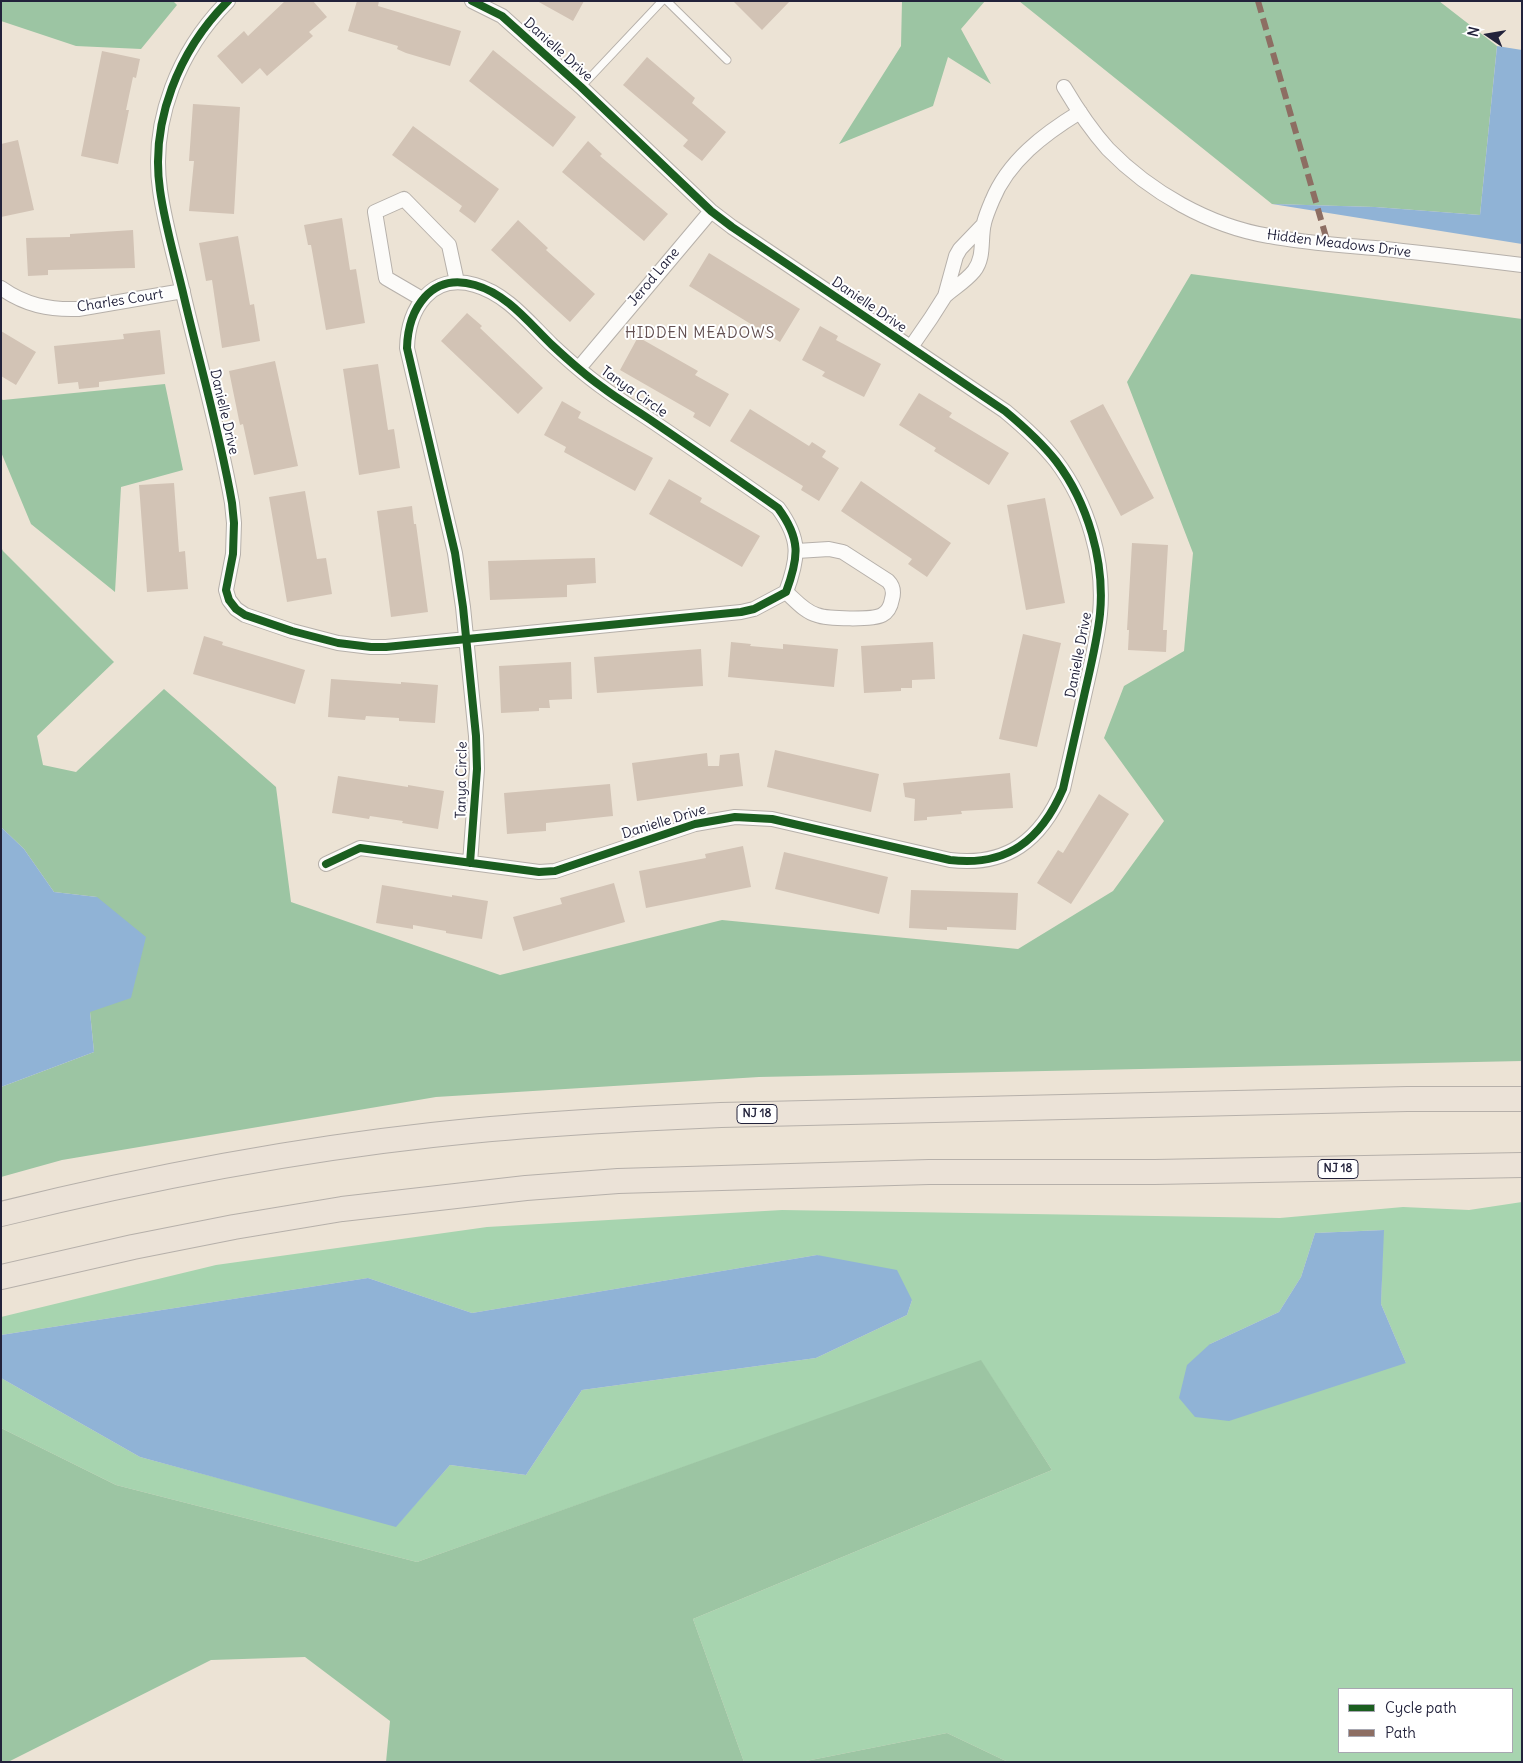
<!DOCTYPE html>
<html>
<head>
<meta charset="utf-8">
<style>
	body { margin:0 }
	#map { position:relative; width:1523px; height:1763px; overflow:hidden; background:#ece3d5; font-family:Delius,sans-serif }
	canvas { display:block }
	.frame { position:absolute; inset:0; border:2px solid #22223b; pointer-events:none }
	.legend { position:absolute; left:1338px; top:1688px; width:175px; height:65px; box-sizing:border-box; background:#fff; border:1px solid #a7a7b1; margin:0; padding:6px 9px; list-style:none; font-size:15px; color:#22223b }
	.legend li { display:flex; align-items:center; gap:10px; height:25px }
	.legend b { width:25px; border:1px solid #a7a7b1 }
	.north { position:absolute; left:1463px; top:10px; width:50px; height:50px; -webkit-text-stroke:4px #fff; paint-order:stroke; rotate:283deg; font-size:14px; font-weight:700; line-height:20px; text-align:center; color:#22223b }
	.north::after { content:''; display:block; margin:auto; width:18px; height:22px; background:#22223b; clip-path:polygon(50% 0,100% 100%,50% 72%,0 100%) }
</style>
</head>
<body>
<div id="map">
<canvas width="1523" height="1763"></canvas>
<div class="frame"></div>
<ul class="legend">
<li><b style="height:6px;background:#1b5e20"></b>Cycle path</li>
<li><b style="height:6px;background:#8d6e63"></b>Path</li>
</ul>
<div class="north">N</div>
</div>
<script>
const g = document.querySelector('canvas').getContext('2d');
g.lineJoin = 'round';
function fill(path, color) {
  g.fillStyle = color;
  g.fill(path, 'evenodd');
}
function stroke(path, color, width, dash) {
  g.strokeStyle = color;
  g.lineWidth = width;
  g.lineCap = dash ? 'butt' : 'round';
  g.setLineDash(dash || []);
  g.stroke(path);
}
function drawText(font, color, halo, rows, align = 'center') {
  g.font = font + ' Delius,sans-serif';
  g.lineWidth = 4;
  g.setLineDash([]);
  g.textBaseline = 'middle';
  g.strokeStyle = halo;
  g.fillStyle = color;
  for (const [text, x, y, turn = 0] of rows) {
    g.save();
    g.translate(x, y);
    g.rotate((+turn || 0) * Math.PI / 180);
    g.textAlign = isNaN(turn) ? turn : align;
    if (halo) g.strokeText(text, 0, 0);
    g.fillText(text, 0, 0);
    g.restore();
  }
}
fill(new Path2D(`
	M1522,1202V1762H1008L947,1733L801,1762H744L693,1619L1052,1470L981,1361L417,1562L116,1485L1,1428V1378L140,1457L396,1526L450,1465L526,1475L582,1390L816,1358L907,1315L912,1300L817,1255L472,1313L368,1278L1,1335V1317L216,1265L487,1227L782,1210L1280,1218L1403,1207L1469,1210ZM1383,1230L1381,1304L1406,1363L1210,1344L1279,1312L1301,1277L1315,1233ZM1339,1689H1512V1752H1339Z`), '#a7d4af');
fill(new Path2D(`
	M1,1H173L177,5L141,49L76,46L1,21Z
	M902,1H985L961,29L991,84L948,57L933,106L839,144L901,46Z
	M1019,1H1439L1497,46L1480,215L1375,207L1272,204Z
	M1191,274L1522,319V1061L759,1077L436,1097L62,1160L1,1177V1087L94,1052L90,1012L97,897L54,892L24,849L1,827V547L3,551L114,662L37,736L43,765L76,772L164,689L276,787L291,902L500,975L722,920L1018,949L1113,891L1164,821L1104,738L1124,686L1184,651L1193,553L1127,382Z
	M165,384L183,470L121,487L115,592L31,524L1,452V399L3,400Z
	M981,1360L1052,1470L693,1619L744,1762H386L390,1721L305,1657L211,1660L8,1762H1V1428L116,1485L417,1562Z
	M947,1733L1008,1762H801Z`), '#9cc5a3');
fill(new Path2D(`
	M1497,46L1522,50V244L1272,204L1375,207L1480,215Z
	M1,827L24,849L54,892L97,897L146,937L131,998L90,1012L94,1052L1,1087Z
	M1384,1230L1381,1304L1406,1363L1229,1421L1195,1417L1179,1398L1187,1365L1210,1344L1279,1312L1301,1277L1315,1233Z
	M817,1255L897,1270L912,1300L907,1315L816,1358L582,1390L526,1475L450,1465L396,1527L140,1457L1,1378V1335L368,1278L472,1313Z`), '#90b3d6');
fill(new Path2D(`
	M285,1H313L327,17L309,32L313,36L267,76L260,68L242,84L217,56L244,31L248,36Z
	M357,1H379L378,6L461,31L450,66L406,53L397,49L398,46L348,31Z
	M537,1H584L573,21Z
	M733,1H790L762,30Z
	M493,50L576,117L553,147L469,81Z
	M102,51L140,59L136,78L133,77L126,110H129L118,164L81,156Z
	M647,57L695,98L692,103L726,132L702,161L683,146L688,140L623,85Z
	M193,104L240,107L234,214L189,211L194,161H189Z
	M413,126L499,189L475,223L459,211L462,206L392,155Z
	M18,140L34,210L1,217V144Z
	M588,141L602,154L600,156L668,214L644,241L562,172Z
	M342,218L350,270L356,269L365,323L326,330L311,245H308L304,225Z
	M518,220L548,248L546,250L595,294L570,322L491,250Z
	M133,230L135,268L48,270V275L28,276L26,238L70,237V234Z
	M238,236L250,305L254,304L260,341L222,348L212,280L206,281L199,243Z
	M709,253L800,309L780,342L689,286Z
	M467,313L482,326L480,328L543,388L518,414L441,341Z
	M820,326L838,336L836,340L881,364L864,397L822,376L825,372L802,360Z
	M160,330L165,374L99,382V387L79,389L78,382L58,384L54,346L124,339L123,334Z
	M1,331L36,352L16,385L1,376Z
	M638,337L698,371L695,375L729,394L710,427L693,417L695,413L620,370Z
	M275,361L298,466L254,475L243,424L240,425L229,371Z
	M378,364L388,430L394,429L400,468L359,475L343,369Z
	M919,393L952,413L949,417L1009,453L989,485L934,451L936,448L899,425Z
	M562,401L581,412L578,418L653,458L635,491L564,452L566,447L544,435Z
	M1103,404L1154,498L1121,516L1070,421Z
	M750,409L809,446L812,442L826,451L822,457L839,468L819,501L801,490L803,486L730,441Z
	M669,479L702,498L700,502L760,536L742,567L649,514Z
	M861,481L951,543L927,577L908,564L912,559L841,511Z
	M174,483L179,552L185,551L188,589L147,592L139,485Z
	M305,491L317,559L326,558L332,594L287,602L269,497Z
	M1045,498L1065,603L1026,610L1007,505Z
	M412,506L414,524H416L428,612L391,617L377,511Z
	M1132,543L1168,545L1163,630H1167L1166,652L1128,650L1129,630H1127Z
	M595,558L596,583L567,585V597L490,600L488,561Z
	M1023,634L1061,643L1037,747L999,739Z
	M204,636L223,642L222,645L305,670L295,704L193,674Z
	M731,642L751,644L750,646L783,649V644L838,649L834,687L728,677Z
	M933,642L935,679L912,680V688H901V691L864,693L861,646Z
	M701,649L703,686L597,693L594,657Z
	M571,662L572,699L549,700L550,708H539V711L501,713L499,666Z
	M331,679L401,684V682L438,685L435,723L399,721V718L366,716L365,720L328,717Z
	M775,750L879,774L871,812L767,787Z
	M707,753L708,766H719L720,755L739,753L743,786L637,801L632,763Z
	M1010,773L1013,808L961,811L962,814L927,817V820L914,821L915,799L905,797L903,783Z
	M338,776L408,787V785L444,791L438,829L402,823L403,821L370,816L369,819L332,813Z
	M610,784L613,816L546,823V831L507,834L504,793Z
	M1099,794L1129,814L1071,904L1037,883L1058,850L1063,853Z
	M743,846L751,887L646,908L639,871L706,858L705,854Z
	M784,852L888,877L879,914L775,889Z
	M614,883L625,922L523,951L513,917L562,904L560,898Z
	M382,885L452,897V895L488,901L482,939L446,933V931L413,925V929L376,923Z
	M911,890L1018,893L1016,930L947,927V930L909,928Z`), '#d2c3b5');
const service = new Path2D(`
	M667,1L727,60
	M581,87L662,1`);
const minor = new Path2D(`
	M228,1C179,50 150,121 160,190C165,226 176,262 184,297C200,365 220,434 232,503L234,523L233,554L226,590L229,600L236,609L245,615L292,631L338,643L371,647H386L741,612L754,609L786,592C799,557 801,539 778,508C737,479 696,451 655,423C638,411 619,400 602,387C585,375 567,359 552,345C529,323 507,294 475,285C431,272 408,309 407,348L455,553L463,607L476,736L477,769L470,863
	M1064,87C1077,109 1091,130 1108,149C1150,192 1209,226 1269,236C1304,243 1340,245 1375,248C1424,253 1473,259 1522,265
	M1,288C25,305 49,310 78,309L183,291
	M945,296C954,288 966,281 974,271C985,257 980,239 984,223C986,215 989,208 992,201C1008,161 1044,134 1080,112
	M422,299L386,278L375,212L404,199L449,245L457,282
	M911,347L931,318L945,296L956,256L960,249L984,224
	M579,368L711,211
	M786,592C795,600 805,612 817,615C827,619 873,620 882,615C888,612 891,605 892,599C894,592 893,586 888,581L843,552L829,549L797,551
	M326,864L360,848L539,872L555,871L695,824L735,817L772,819L950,860C1007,867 1041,840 1063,789C1070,758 1077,727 1084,696C1090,669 1097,642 1100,614C1105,562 1088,503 1056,461C1041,442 1023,426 1005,411L732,227L711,211L581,87L502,16L472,1`);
const motorway = new Path2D(`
	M1,1214C143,1179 287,1151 432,1135C528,1124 625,1119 721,1115L1407,1099H1522
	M1,1277L133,1247L234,1227L342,1209L526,1188L618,1181L929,1172H1155L1522,1165`);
stroke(service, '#b6b0aa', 9);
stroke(minor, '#b6b0aa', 16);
stroke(motorway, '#b6b0aa', 26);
stroke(service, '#fcfbf9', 7);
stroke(minor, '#fcfbf9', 14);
stroke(motorway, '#ebe2d7', 24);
stroke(new Path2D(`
	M1258,1L1328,244`), '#8d6e63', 6, [12, 6]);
stroke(new Path2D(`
	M228,1C179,50 150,121 160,190C165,226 176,262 184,297C200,365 220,434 232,503L234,523L233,554L226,590L229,600L236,609L245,615L292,631L338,643L371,647H386L741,612L754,609L786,592C799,557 801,539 778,508C737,479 696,451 655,423C638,411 619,400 602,387C585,375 567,359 552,345C529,323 507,294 475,285C431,272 408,309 407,348L455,553L463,607L476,736L477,769L470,863
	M326,864L360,848L539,872L555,871L695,824L735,817L772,819L950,860C1007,867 1041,840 1063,789C1070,758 1077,727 1084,696C1090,669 1097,642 1100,614C1105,562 1088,503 1056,461C1041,442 1023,426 1005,411L732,227L711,211L581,87L502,16L472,1`), '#1b5e20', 8);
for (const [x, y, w] of [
	[757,1114,40],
	[1338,1169,40]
]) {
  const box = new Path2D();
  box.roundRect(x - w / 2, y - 9.5, w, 19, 4);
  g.fillStyle = '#fff';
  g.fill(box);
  stroke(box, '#22223b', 1);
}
drawText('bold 12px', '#22223b', null, [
	["NJ 18",757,1114],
	["NJ 18",1338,1169]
]);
drawText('14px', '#22223b', '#fff', [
	["Danielle Drive",558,50,42],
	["Hidden Meadows Drive",1339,244,7],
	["Jerod Lane",654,277,-50],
	["Charles Court",120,301,-9],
	["Danielle Drive",869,305,34],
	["Tanya Circle",634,392,35],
	["Danielle Drive",224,412,77],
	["Danielle Drive",1079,655,-79],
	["Tanya Circle",462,780,-89],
	["Danielle Drive",664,822,-17]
]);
g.letterSpacing = '1px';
drawText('15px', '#635051', '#fff', [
	["HIDDEN MEADOWS",700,334]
]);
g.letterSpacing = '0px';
</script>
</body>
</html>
